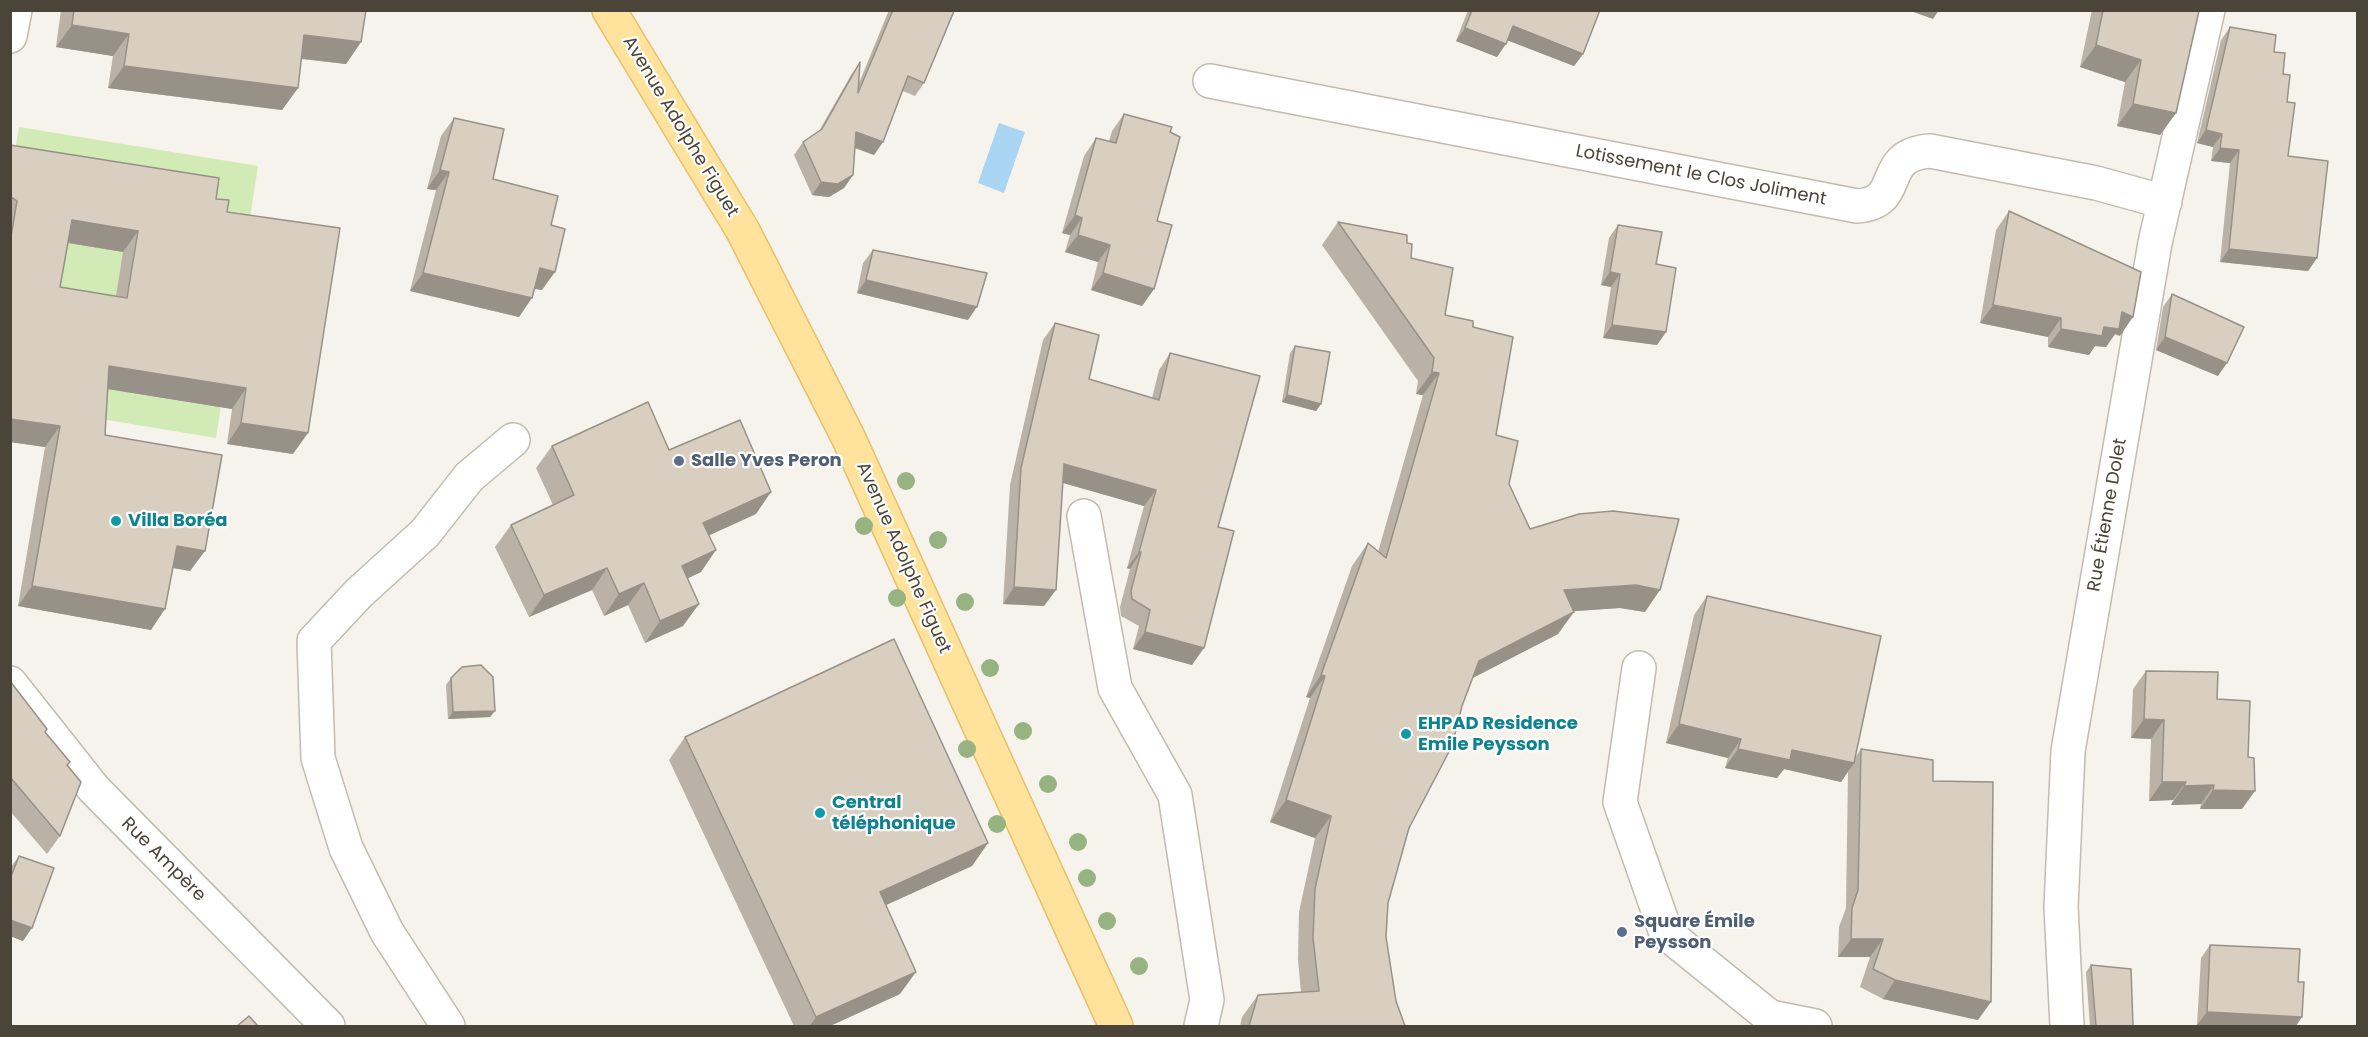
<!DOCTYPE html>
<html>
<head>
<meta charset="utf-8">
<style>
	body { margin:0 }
	#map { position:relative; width:2368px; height:1037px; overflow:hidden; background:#f6f3ec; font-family:Poppins,sans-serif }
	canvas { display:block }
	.frame { position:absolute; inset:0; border:12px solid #4b4439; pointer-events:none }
</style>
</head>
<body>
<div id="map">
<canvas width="2368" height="1037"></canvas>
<div class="frame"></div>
</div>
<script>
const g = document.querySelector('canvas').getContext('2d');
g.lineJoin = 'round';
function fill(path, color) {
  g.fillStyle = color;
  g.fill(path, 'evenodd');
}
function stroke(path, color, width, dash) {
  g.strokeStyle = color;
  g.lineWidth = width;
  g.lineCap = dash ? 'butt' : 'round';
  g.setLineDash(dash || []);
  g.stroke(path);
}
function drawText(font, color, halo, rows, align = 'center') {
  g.font = font + ' Poppins,sans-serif';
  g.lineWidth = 4.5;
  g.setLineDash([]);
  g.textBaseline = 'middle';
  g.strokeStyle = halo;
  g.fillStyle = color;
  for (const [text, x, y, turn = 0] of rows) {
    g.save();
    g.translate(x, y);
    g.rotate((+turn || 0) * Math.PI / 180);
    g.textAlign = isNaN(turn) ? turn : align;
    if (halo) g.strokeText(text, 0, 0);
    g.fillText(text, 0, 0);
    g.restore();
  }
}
fill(new Path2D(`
	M19,127L258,166L216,438L11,404L10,178Z`), '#d2eab5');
fill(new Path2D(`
	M999,123L1025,132L1004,193L978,183Z`), '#a9d4f2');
const minor = new Path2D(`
	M10,36L15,10
	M1210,81L1857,206C1907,203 1875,155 1930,151L2096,183L2165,202
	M1084,516L1115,688L1175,795L1207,1000L1201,1026
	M1639,668L1620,802L1666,933L1770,1017L1815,1026
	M10,683L94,789L328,1026
	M448,1026L387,932L346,848L318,758L314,641L359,593L425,533L469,477L513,440
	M2067,1026L2061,907L2068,751L2155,243L2208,10`);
const major = new Path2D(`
	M609,10L743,231L848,437L1116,1026`);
stroke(minor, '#c2bbae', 36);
stroke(major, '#e6c16a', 36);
stroke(minor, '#fff', 33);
stroke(major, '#ffe39c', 33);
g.fillStyle = '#97b381';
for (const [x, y] of [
	[906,481],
	[864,526],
	[938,540],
	[897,598],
	[965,602],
	[990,668],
	[1023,731],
	[967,749],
	[1048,784],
	[997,824],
	[1078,842],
	[1087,878],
	[1107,921],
	[1139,966]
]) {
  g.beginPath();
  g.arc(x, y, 9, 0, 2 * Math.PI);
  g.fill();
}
fill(new Path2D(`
	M61,10H366L361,42L346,64L301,59L298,88L282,110L108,88L113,56L56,47Z
	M889,10H952L924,83L915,96L903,91L883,142L874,155L855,148L853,175L844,188L829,197L812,195L794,155L803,142L819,131L851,75L860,62L859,83Z
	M1468,10H1600L1583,54L1574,66L1507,40L1497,57L1456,41Z
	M2092,10L2199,11L2176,113L2160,135L2117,126L2125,82L2080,67Z
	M2230,27L2274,52L2283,74L2287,102L2288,156L2317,258L2308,271L2220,262L2230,163L2211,161L2213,147L2197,143L2221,40Z
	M1124,114L1157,221L1154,289L1142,306L1091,290L1098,262L1065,252L1070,235L1062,233L1084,156L1096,138L1109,141L1112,131Z
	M454,118L493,179L551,225L542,290L534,289L519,317L410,291L436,190L427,189L441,136Z
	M10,145L216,199L227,212L293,454L227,444L232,409L108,389L105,435L190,571L173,568L151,630L18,606L45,447L10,442ZM68,243L123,252L116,296L60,287Z
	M2009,211L2120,336L2115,334L2106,347L2095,346L2089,355L2048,347V337L1980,323L1996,230Z
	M1338,222L1407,243L1411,258L1445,315L1473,327L1496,435L1509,484L1530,529L1645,612L1620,608L1573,611L1558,634L1472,678L1409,828L1388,903L1386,937L1396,1001L1405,1026H1240L1242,1017L1258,995L1301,992L1298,960L1299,912L1315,838L1270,822L1310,698L1306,697L1352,566L1368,543L1378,552L1423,395L1416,394L1418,381L1322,245Z
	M1618,225L1656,264L1666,332L1657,345L1603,338L1611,287L1601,285L1609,238Z
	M873,250L968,320L857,293L863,263Z
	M2172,294L2218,376L2156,350L2163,307Z
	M1055,323L1089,379L1152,398L1159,370L1170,353L1218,527L1192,665L1133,649L1139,626L1121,616L1120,607L1130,569L1127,568L1144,506L1063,483L1044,606L1003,604L1010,485L1043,340Z
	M1295,346L1321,404L1316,411L1282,402L1290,353Z
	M552,446L669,450L756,514L709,535L701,572L688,578L683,626L645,643L628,605L604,616L592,590L529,617L495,547L511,525L553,505L536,468Z
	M1707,596L1855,758L1861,749L1933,781L1978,1020L1883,999L1860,987L1870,957H1838L1839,927L1846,908L1848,771L1841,782L1784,769L1777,778L1725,768L1728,758L1666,743L1694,615Z
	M2146,671L2217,699L2242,809H2200L2201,804L2171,805L2173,800L2149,801L2151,739L2131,738L2133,689Z
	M451,678L495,711L490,717L448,719L446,685Z
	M10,681L45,733L60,836L47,854L10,811Z
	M685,737L988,843L972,866L886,905L900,994L830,1026H794L669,760Z
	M19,856L23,941L10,936V868Z
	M2210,945L2296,1026L2197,1025L2201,958Z
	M2091,965L2133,1026H2090L2086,972Z`), '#bab2a6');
fill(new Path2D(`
	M1908,10H1939L1933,19Z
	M72,25L129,34L113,56L56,47Z
	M1513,26L1583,54L1574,66L1504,39Z
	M1465,28L1506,44L1497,57L1456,41Z
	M304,35L361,42L346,64L288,57Z
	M2096,45L2141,60L2125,82L2080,67Z
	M124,66L298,88L282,110L108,88Z
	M2133,104L2176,113L2160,135L2117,126Z
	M2206,130L2222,134L2213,147L2197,143Z
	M856,132L883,142L874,155L847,145Z
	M2220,148L2239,150L2230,163L2211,161Z
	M440,170L449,172L436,190L427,189Z
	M853,175L844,188L829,197L812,195L821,182Z
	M1075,215L1082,218L1070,235L1062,233Z
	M72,220L138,231L123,252L57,241Z
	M1078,235L1110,245L1098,262L1065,252Z
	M2229,249L2317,258L2308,271L2220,262Z
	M540,268L555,272L542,290L527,287Z
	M1610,272L1620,274L1611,287L1601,285Z
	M423,273L532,298L519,317L410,291Z
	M1103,273L1154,289L1142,306L1091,290Z
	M866,280L977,307L968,320L857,293Z
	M1993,305L2061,318L2048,337L1980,323Z
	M2122,312L2133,317L2120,336L2115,334L2106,347L2095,346L2089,355L2048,347L2061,329Z
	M1612,325L1666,332L1657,345L1603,338Z
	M2165,337L2227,363L2218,376L2156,350Z
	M109,366L246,388L232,409L95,387Z
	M1432,372L1439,373L1423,395L1416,394Z
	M1287,395L1321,404L1316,411L1282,402Z
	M10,419L60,426L45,447L10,442Z
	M241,423L308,433L293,454L227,444Z
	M1064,464L1156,490L1144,506L1053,480Z
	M771,492L756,514L688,545L703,523Z
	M177,546L205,551L190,571L162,566Z
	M716,550L701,572L667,588L682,566Z
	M1139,552H1141L1130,569L1127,568Z
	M607,568L592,590L529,617L544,595Z
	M644,583L628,605L604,616L619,594Z
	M1636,585L1660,590L1645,612L1620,608L1548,613L1564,590Z
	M32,586L165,609L151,630L18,606Z
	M1014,587L1056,590L1044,606L1003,604Z
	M699,604L683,626L645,643L660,621Z
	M1574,612L1558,634L1463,683L1479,661Z
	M1145,632L1204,648L1192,665L1133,649Z
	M1321,675L1325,676L1310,698L1306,697Z
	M495,711L490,717L448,719L453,712Z
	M2144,719L2164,720L2151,739L2131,738Z
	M1679,724L1741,739L1728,758L1666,743Z
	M1738,749L1792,750L1854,763L1841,782L1784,769L1777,778L1725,768Z
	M2162,782H2186L2173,800L2149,801Z
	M2214,785L2201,804L2171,805L2184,786Z
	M2213,790L2255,791L2242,809H2200Z
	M1286,800L1331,816L1315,838L1270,822Z
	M988,843L972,866L864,915L880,892Z
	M10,920L32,928L23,941L10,936Z
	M1851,939H1883L1870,957H1838Z
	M916,972L900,994L830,1026H810L816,1017Z
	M1895,980L1991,1002L1978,1020L1883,999Z
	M2207,1012L2302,1017L2296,1026H2224L2197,1025Z`), '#979187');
const building = new Path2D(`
	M74,10H366L361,42L304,35L298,88L124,66L129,34L72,25Z
	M893,10L954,11L924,83L908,76L883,142L856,132L853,175L838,184L821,182L803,142L822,129L860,62L858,93Z
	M1472,10H1600L1583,54L1513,26L1506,44L1465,28Z
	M2103,10L2199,11L2176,113L2133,104L2141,60L2096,45Z
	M2230,27L2276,35L2274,52L2285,53L2283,74L2290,75L2287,102L2295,103L2288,156L2328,161L2317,258L2229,249L2239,150L2220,148L2222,134L2206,130Z
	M1124,114L1172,127L1170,132L1180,137L1157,221L1172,225L1154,289L1103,273L1110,245L1078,235L1082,218L1075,215L1096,138L1116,143Z
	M454,118L504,129L493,179L558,196L551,225L565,229L555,272L540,268L532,298L423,273L449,172L440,170Z
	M10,145L219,178L216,199L229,200L227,212L340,228L308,433L241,423L246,388L109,366L105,435L222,455L205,551L177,546L165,609L32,586L60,426L10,419V242L17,201L10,196ZM72,220L138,231L127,298L60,287Z
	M2009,211L2141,272L2133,317L2122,312L2119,329L2104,327L2102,336L2061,329V318L1993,305Z
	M1338,222L1407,235V243L1412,244L1411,258L1453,268L1445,315L1473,321V327L1513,337L1496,435L1518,441L1509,484L1530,529L1579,514L1613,511L1679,519L1660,590L1636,585L1564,590L1574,612L1479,661L1462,706L1452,746L1409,828L1388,903L1386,937L1396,1001L1405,1026H1249L1258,995L1319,991L1313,938L1315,889L1331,816L1286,800L1325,676L1321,675L1368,543L1386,558L1439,373L1432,372L1434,358Z
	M1618,225L1662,232L1656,264L1676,268L1666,332L1612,325L1620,274L1610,272Z
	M873,250L987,273L977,307L866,280Z
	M2172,294L2244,327L2227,363L2165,337Z
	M1055,323L1099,335L1089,379L1159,400L1170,353L1260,376L1218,527L1234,531L1204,648L1145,632L1150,610L1132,599L1131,591L1141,552H1139L1156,490L1064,464L1056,590L1014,587L1021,468Z
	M1295,346L1330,352L1321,404L1287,395Z
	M648,402L669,450L740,420L771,492L703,523L716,550L682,566L699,604L660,621L644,583L619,594L607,568L544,595L511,525L574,495L552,446Z
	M1707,596L1881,636L1854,763L1792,750L1790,760L1738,749L1741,739L1679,724Z
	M894,639L988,843L880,892L916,972L816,1017L685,737Z
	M481,665L493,677L495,711L453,712L451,678L462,667Z
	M2146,671L2218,672L2217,699L2250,701L2248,757L2254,758L2255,791L2213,790L2214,785L2184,786L2186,782H2162L2164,720L2144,719Z
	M10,681L47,729L45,732L70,762L67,765L81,782L60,836L10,777Z
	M1861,749L1933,760V781L1993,782L1991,1002L1895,980L1873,969L1883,939H1851L1852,908L1858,890Z
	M19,856L54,868L32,928L10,920V879Z
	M2210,945L2300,949L2298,982H2304L2302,1017L2207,1012Z
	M2091,965L2131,969L2133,1026H2096Z
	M249,1016L258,1026H237Z`);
fill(building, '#d8cfc1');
stroke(building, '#979187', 1.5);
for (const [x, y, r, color] of [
	[679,461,6,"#5c6f8a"],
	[116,521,6,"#0f9aa8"],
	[1406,734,6,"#0f9aa8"],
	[820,813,6,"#0f9aa8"],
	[1622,932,6,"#5c6f8a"]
]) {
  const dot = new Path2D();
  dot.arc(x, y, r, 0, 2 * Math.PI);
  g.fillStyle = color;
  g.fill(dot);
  stroke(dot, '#fff', 2);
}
drawText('18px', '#4b4439', '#fff', [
	["Avenue Adolphe Figuet",680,127,59],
	["Lotissement le Clos Joliment",1701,176,11],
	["Rue Étienne Dolet",2108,515,-80],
	["Avenue Adolphe Figuet",903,558,66],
	["Rue Ampère",163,860,45]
]);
drawText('bold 18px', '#4e5e75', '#fff', [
	["Salle Yves Peron",691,461],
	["Square Émile",1634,922],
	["Peysson",1634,943]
], 'left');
drawText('bold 18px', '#0d838f', '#fff', [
	["Villa Boréa",128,521],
	["EHPAD Residence",1418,724],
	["Emile Peysson",1418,745],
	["Central",832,803],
	["téléphonique",832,824]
], 'left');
</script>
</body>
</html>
